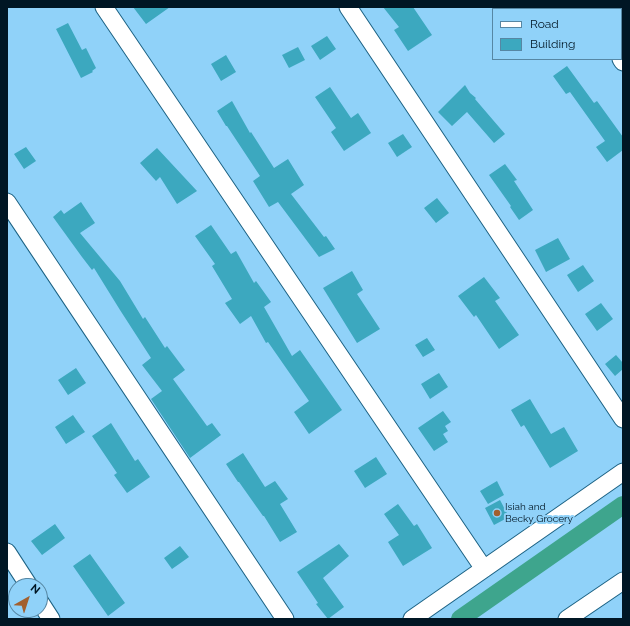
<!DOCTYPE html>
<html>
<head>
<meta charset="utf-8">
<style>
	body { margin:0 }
	#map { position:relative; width:630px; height:626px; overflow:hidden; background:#90d2f9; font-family:Raleway,sans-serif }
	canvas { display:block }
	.frame { position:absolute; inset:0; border:8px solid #001624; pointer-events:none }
	.legend { position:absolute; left:492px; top:8px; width:130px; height:52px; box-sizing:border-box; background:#90d2f9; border:1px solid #5687a4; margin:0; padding:5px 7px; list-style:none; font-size:12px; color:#001624 }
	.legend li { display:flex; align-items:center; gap:8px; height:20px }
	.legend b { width:20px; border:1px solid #5687a4 }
	.north { position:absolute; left:8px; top:578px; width:40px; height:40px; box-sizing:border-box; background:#90d2f9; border:1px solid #5687a4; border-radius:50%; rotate:39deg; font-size:11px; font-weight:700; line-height:16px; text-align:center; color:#001624 }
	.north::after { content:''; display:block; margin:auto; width:14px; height:18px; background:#a2602e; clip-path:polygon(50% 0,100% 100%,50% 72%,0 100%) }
</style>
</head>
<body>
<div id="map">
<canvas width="630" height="626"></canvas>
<div class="frame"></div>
<ul class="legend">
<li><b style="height:5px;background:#fff"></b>Road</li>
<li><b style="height:11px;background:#3ca8bf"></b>Building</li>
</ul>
<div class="north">N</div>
</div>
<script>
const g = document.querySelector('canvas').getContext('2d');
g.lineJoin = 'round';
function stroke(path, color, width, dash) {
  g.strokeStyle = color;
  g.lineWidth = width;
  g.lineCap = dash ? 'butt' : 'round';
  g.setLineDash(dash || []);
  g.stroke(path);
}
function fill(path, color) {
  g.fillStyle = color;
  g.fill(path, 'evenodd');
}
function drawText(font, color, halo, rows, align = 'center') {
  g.font = font + ' Raleway,sans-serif';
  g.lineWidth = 4;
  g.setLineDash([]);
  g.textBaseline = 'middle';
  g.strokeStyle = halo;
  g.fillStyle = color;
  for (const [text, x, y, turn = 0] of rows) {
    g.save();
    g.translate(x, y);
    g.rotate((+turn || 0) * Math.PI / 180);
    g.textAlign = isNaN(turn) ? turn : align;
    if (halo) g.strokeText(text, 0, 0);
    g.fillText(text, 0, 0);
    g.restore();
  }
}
stroke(new Path2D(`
	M460,619L623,505`), '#3ea58d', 18);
fill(new Path2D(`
	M133,7H170L146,24Z
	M383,7H413L432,35L408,51L394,30L399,27Z
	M68,23L82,50L86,48L96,68L92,71L93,72L81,78L56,29Z
	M327,36L336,49L320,60L311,46Z
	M298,47L305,60L289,68L282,55Z
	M226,55L236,72L221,81L211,64Z
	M567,66L594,103L597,101L623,137V150L607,162L596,147L605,141L570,92L566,94L553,76Z
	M465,85L470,93L476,98L475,99L505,134L494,143L467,112L452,126L438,112Z
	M330,87L351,118L358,113L371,133L344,151L331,132L336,128L315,97Z
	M232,101L250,133L251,132L274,168L288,159L304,185L291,194L324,237L326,236L335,249L319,257L278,202L269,207L253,181L260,176L227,126H226L217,111Z
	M403,134L412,147L397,157L388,143Z
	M26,147L36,161L24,169L14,154Z
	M157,148L197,191L177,204L160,177L156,181L140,163Z
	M505,164L517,180L514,181L533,210L519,220L510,207L511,206L489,175Z
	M437,198L449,213L436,223L424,208Z
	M81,202L95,223L80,233L120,281L143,319L145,317L165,348L167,346L185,370L173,379L207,426L212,423L221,435L190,458L151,399L162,391L142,365L151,358L120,310L94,268L92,270L82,257L53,217L61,210L64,214Z
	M211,225L231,254L236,251L254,283L256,281L271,302L264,307L292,356L300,350L342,410L309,434L294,412L309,401L268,342L266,343L251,316L240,324L225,303L232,299L212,266L215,264L195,236Z
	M558,238L570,259L546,272L535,250Z
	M583,265L594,281L578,292L567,275Z
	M352,271L363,290L357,294L380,329L357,343L323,288Z
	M484,277L500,298L495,301L519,335L499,349L476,315L474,317L458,296Z
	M601,303L613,319L597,331L585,314Z
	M427,338L435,350L423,357L415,345Z
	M616,355L623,363V369L615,376L605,364Z
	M76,368L86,383L68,395L58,380Z
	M439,373L448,387L430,399L421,384Z
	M530,399L551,434L564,427L578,451L550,468L524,425L521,427L511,410Z
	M443,411L451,422L445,426L448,431L443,434L448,442L434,451L418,428Z
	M73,415L85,432L66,444L55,427Z
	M111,423L135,461L138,459L150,477L127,493L114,475L117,473L92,436Z
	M243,453L265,487L275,481L288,499L280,504L297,532L280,542L264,516H263L239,482H238L226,464Z
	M376,457L387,474L365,488L354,471Z
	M497,481L504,495L488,504L480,491Z
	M500,500L509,517L494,525L485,508Z
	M398,504L414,526L417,524L432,548L403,566L388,542L399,535L384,514Z
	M55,524L65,538L42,555L31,541Z
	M339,544L349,556L323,578L344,607L328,619L316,604L318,603L297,572Z
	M180,546L189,557L172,569L164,558Z
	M90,554L125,603L108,616L73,566Z`), '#3ca8bf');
const street = new Path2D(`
	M104,7L484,569
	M348,7L623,419
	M586,7L587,9
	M621,59L623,62
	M7,202L285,619
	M7,552L29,586
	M40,602L51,619
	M412,619L623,472
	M567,619L623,581`);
stroke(street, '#1c6284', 19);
stroke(street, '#fff', 17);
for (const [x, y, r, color] of [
	[497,513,4,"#a2602e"]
]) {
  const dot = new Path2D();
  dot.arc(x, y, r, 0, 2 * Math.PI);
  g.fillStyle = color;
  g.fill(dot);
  stroke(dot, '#90d2f9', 1.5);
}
drawText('10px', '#001624', '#90d2f9', [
	["Isiah and",505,507],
	["Becky Grocery",505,519]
], 'left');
</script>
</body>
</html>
